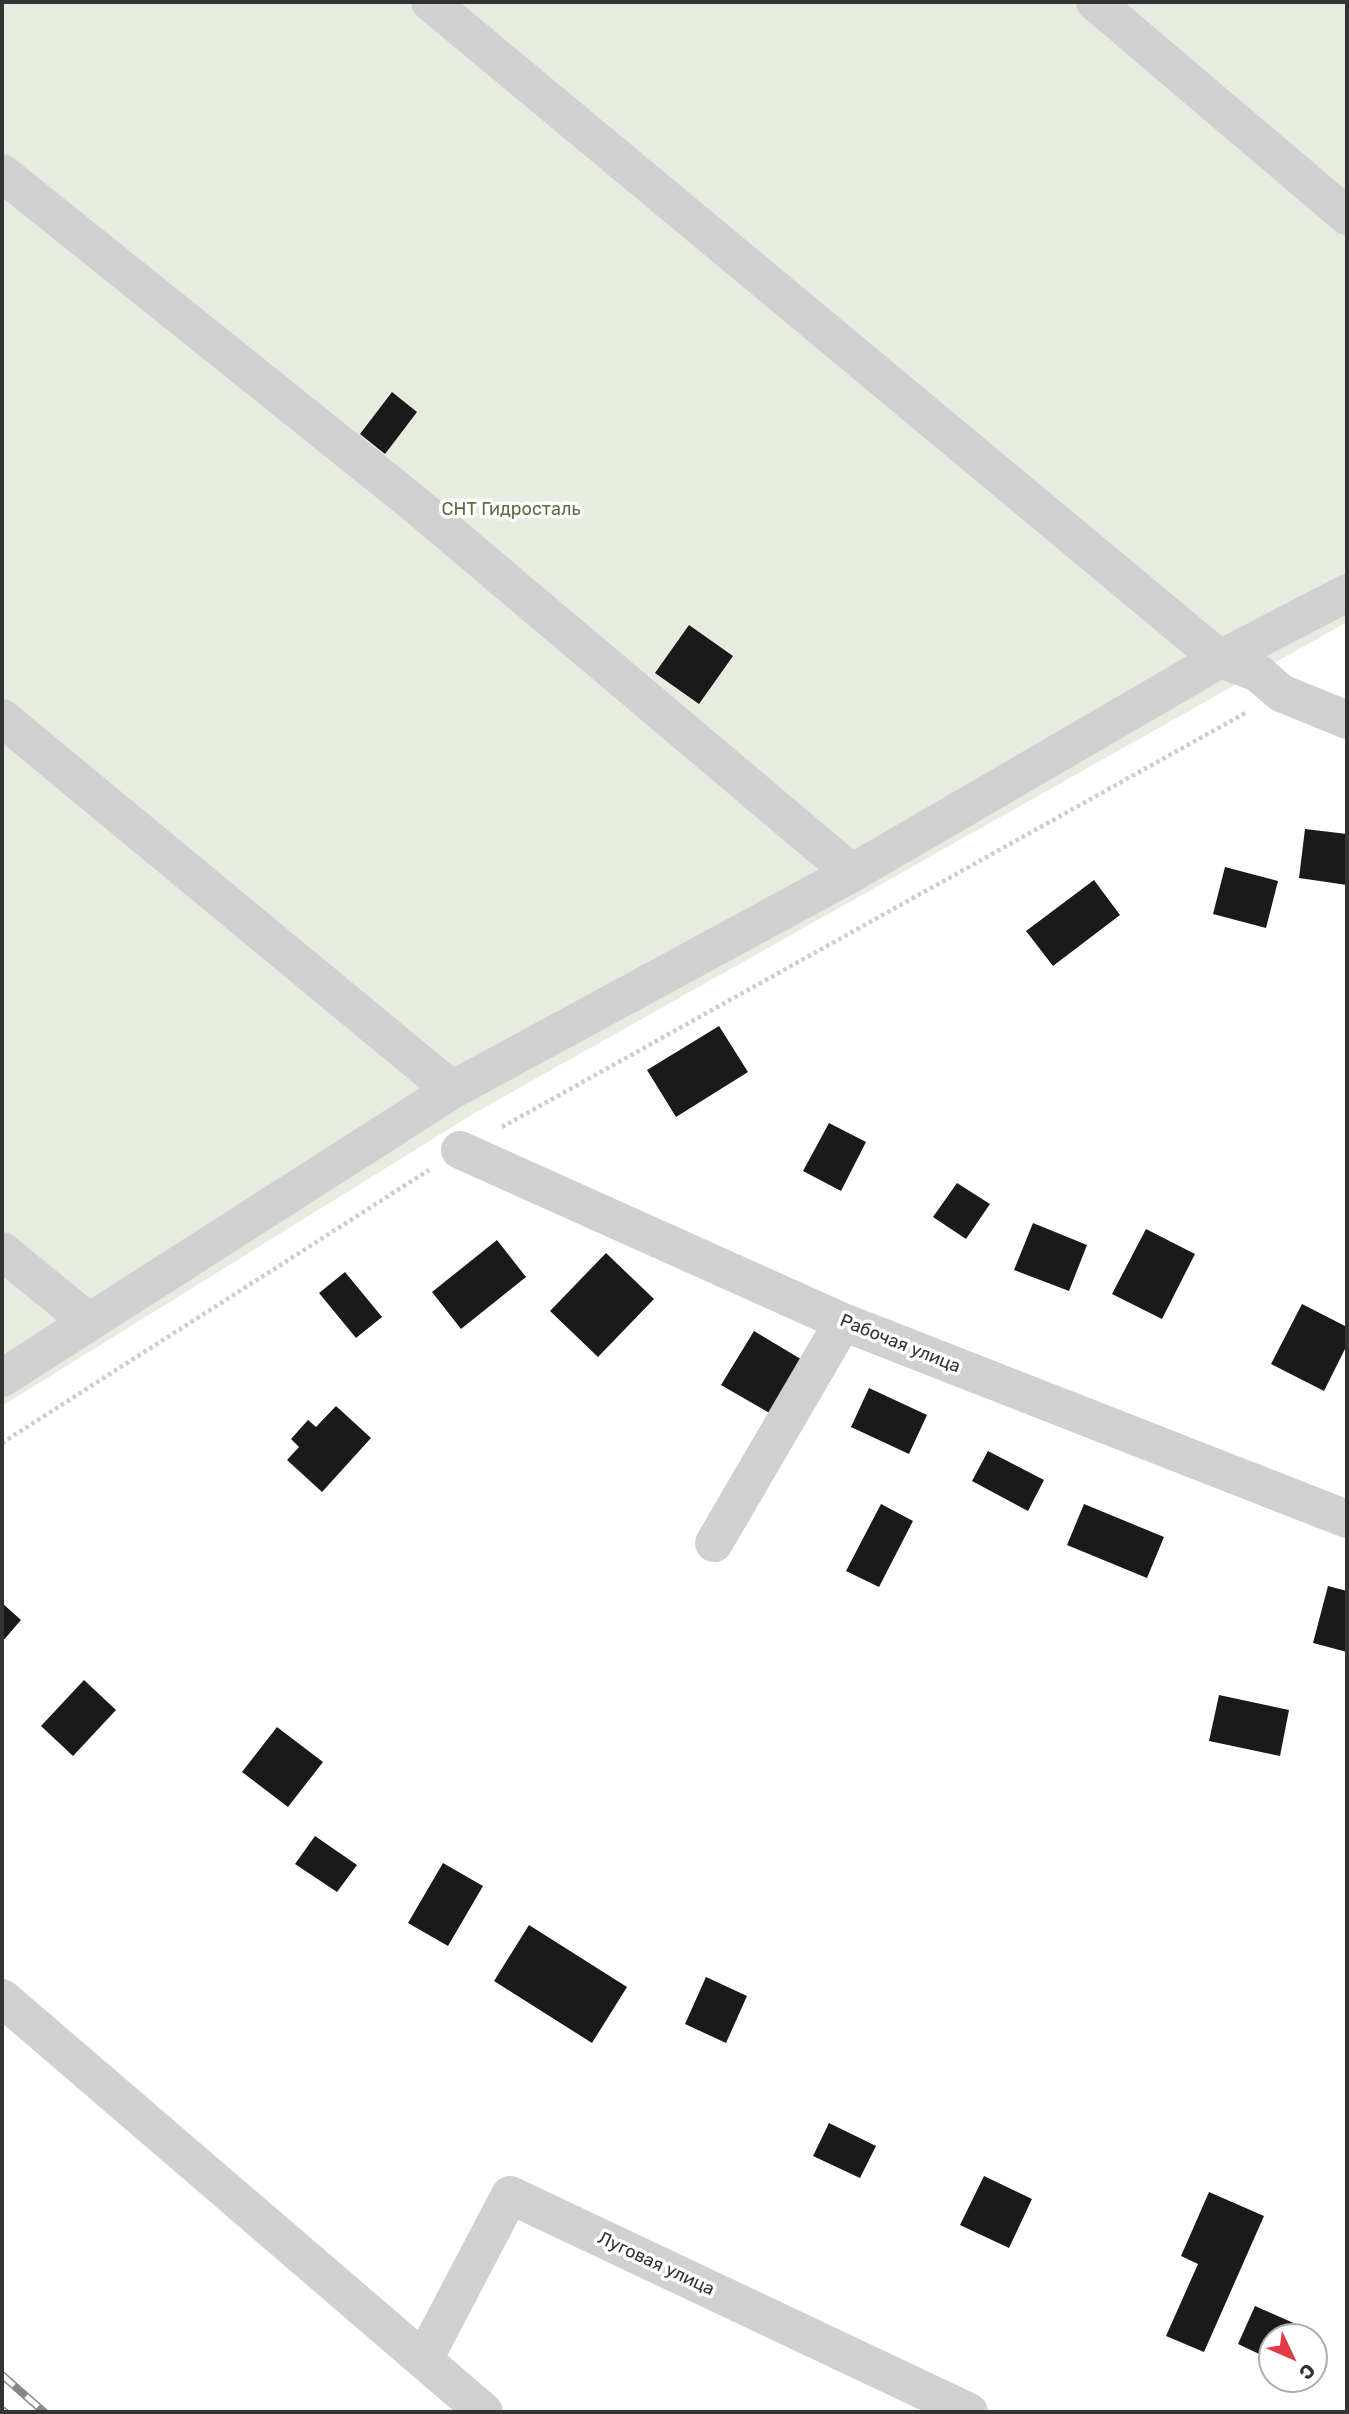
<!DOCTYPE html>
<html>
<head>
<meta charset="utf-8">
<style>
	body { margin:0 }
	#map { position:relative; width:1349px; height:2414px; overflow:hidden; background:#fff; font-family:Rubik,sans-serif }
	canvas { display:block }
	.frame { position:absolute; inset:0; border:4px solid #333; pointer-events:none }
	.north { position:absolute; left:1258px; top:2323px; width:70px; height:70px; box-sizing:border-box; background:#fff; border:2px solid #adadad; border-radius:50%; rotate:134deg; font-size:19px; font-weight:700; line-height:28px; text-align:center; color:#333 }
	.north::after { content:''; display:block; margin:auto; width:24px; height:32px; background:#e63946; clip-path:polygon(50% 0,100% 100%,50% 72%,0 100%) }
</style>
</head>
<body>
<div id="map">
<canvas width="1349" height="2414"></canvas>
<div class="frame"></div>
<div class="north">С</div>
</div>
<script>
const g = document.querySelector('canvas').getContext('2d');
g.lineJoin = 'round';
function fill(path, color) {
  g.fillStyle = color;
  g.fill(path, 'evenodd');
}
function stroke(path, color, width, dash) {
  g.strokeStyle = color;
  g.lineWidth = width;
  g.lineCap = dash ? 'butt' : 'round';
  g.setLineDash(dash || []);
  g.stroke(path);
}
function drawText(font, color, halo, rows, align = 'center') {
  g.font = font + ' Rubik,sans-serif';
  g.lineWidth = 7;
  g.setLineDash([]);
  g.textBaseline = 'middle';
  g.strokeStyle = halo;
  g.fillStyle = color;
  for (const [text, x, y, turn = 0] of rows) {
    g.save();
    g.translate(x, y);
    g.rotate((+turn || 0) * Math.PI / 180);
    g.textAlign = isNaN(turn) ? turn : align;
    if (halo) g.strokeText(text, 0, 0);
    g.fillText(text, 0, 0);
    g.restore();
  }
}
fill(new Path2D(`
	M2,2H1347V622L473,1114L2,1406Z`), '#e6ecdf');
fill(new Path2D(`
	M392,392L417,412L385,454L360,434Z
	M689,625L733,656L699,704L655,673Z
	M1305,829L1347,834V885L1299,878Z
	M1225,867L1278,881L1266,928L1213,914Z
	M1094,880L1120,915L1053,966L1026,931Z
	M719,1026L748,1072L676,1117L647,1070Z
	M829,1123L866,1142L841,1191L803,1171Z
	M957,1183L990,1204L966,1239L933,1217Z
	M1033,1223L1087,1245L1069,1291L1014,1270Z
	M1146,1229L1195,1254L1162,1319L1112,1294Z
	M497,1240L526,1277L461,1329L432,1292Z
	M606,1253L654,1299L598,1357L550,1311Z
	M345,1272L382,1317L356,1338L319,1293Z
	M1302,1304L1347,1327V1345L1324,1391L1271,1364Z
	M754,1331L804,1361L773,1415L721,1385Z
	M869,1388L927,1415L909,1454L851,1427Z
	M336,1406L371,1438L322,1492L287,1460L299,1447L291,1439L308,1420L316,1427Z
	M988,1451L1044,1480L1028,1511L972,1481Z
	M881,1504L913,1521L879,1587L846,1571Z
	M1084,1504L1164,1537L1147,1578L1067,1545Z
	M1328,1586L1347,1591V1652L1313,1643Z
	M2,1603L21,1620L2,1642Z
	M84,1680L116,1710L73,1756L41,1726Z
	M1219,1695L1289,1710L1280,1756L1209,1741Z
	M277,1727L323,1762L288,1807L242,1772Z
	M315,1836L357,1865L337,1892L295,1864Z
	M443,1863L483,1886L448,1946L408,1923Z
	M529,1925L627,1987L592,2043L494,1981Z
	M706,1977L747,1996L726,2043L685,2024Z
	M829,2123L876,2146L860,2178L813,2156Z
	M984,2176L1032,2199L1009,2248L960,2225Z
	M1209,2192L1264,2216L1204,2352L1166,2336L1198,2264L1181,2256Z
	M1255,2306L1305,2328L1301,2337H1272V2360L1238,2344Z`), '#1a1a1a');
stroke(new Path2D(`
	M502,1127L1247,712
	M2,1443L429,1170`), '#cdcdcd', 4.5, [3.5, 3.5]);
stroke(new Path2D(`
	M430,2L1220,659L1258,673L1281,693L1347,720
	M1095,2L1347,216
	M2,173L416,505L852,873L1220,659L1347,593
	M2,718L452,1090L852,873
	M460,1150L843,1322L1347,1519
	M2,1251L89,1322
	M2,1378L452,1090
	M714,1543L843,1322
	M2,1998L484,2412
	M424,2359L510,2195L969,2412`), '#d0d0d0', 38);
const rail = new Path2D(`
	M2,2375L44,2412
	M2,2410L5,2412`);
stroke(rail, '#888', 8);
stroke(rail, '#fff', 5, [16]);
drawText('18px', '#56703f', '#fff', [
	["СНТ Гидросталь",511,510]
]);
drawText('18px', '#333', '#fff', [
	["Рабочая улица",900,1344,22],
	["Луговая улица",656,2264,25]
]);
</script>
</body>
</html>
